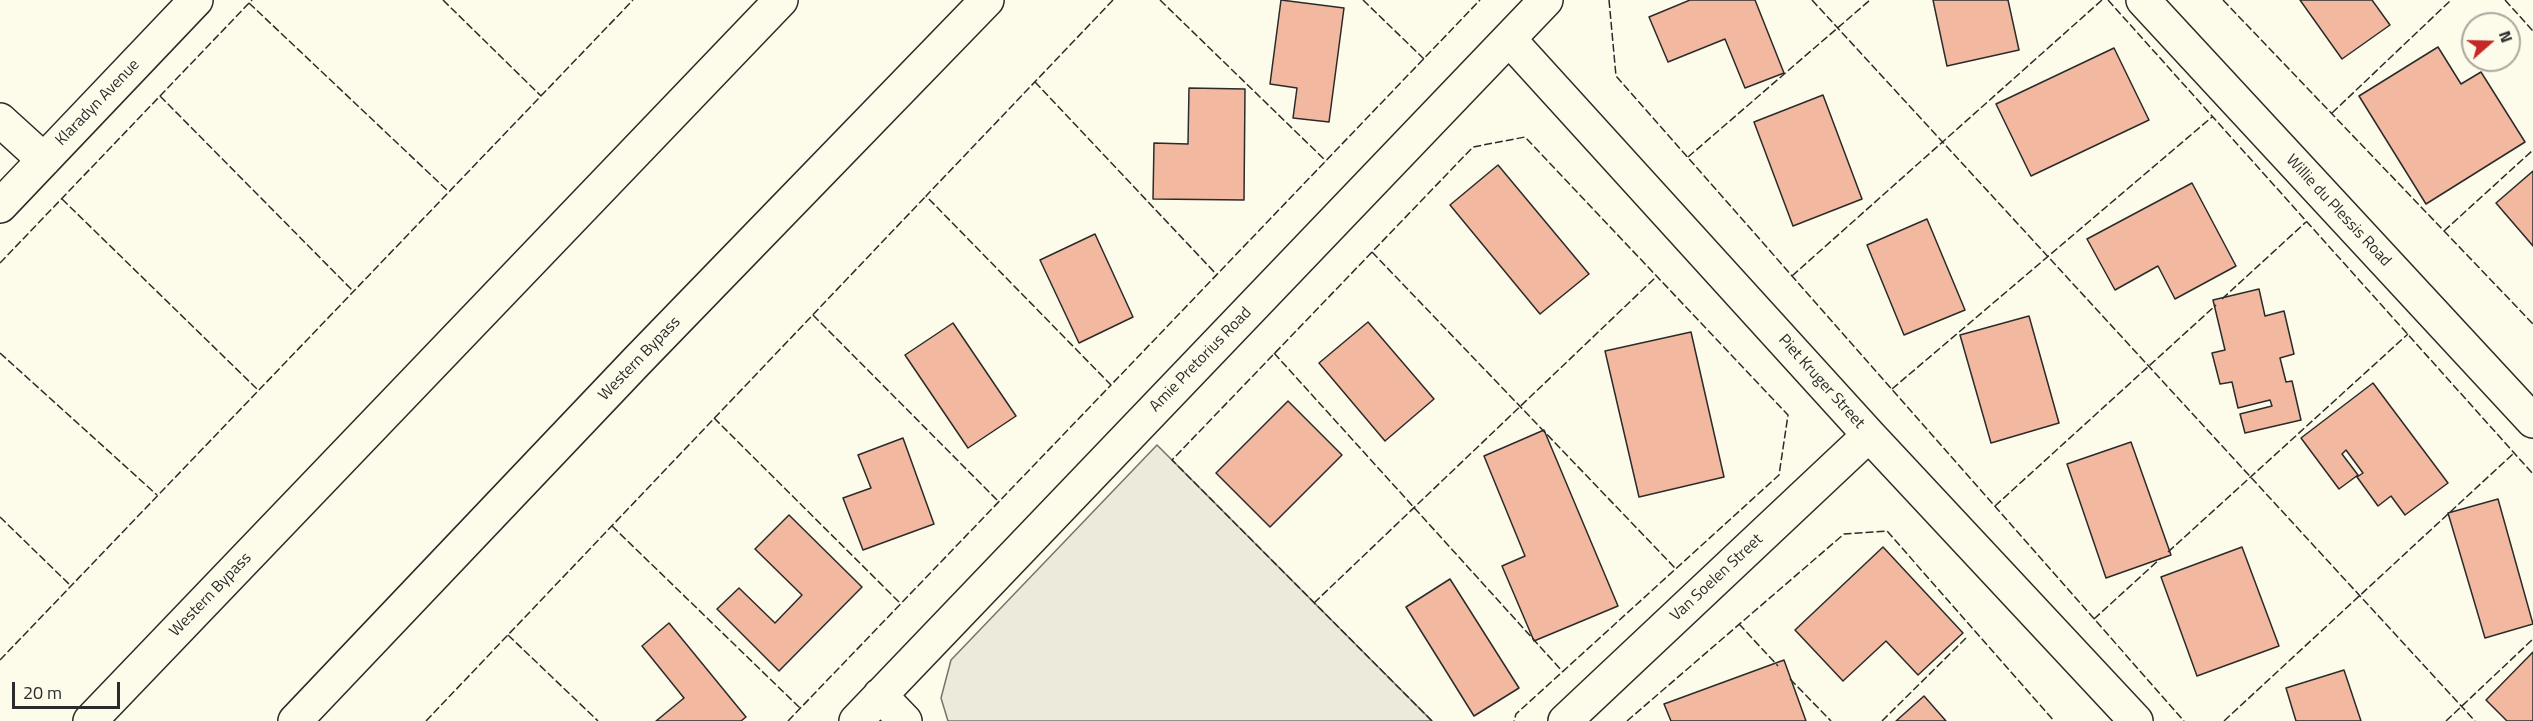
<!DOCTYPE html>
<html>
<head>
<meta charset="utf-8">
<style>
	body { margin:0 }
	#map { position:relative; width:2533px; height:721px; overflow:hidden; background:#fdfbea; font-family:"Titillium Web",sans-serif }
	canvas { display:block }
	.north { position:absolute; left:2461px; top:12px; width:60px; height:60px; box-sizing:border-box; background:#fdfbea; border:2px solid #a9a89e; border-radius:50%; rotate:70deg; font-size:16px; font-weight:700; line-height:24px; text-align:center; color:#2b2b2b }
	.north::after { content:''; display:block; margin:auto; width:21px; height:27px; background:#c62828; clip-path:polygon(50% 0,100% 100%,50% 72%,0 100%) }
	.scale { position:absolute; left:12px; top:682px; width:108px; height:27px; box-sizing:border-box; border:3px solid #2b2b2b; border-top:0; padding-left:8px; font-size:18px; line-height:21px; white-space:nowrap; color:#2b2b2b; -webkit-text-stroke:4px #fdfbea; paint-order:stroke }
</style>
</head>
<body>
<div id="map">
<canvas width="2533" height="721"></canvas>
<div class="north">N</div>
<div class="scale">20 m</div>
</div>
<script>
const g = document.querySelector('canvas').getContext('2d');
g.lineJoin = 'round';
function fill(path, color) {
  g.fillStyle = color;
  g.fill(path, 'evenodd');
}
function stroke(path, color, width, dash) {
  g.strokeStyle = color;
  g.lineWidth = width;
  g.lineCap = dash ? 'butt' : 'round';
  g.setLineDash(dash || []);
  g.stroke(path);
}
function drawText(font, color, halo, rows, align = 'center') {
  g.font = font + ' "Titillium Web",sans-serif';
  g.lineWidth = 4.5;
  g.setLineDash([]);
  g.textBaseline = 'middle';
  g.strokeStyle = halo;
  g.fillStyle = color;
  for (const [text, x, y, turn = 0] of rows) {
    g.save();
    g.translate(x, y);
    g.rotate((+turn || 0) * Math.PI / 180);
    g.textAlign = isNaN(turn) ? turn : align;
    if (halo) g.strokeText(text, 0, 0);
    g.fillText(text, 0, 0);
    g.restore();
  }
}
const green = new Path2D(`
	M1157,445L1172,460L1432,721H948L941,698L951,660Z`);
fill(green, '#ecebdb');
stroke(green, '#74746e', 1.5);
const building = new Path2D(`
	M1281,0L1344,8L1329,122L1293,118L1297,88L1270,84Z
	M1690,0H1755L1784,73L1745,88L1725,39L1668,62L1649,17Z
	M1933,0H2008L2019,50L1947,66Z
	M2300,0H2372L2390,25L2342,59Z
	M2438,47L2461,84L2481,72L2525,142L2426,204L2359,96Z
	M2114,48L2149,120L2031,176L1996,104Z
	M1189,88L1245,89L1244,200L1153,199L1154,143L1188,144Z
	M1823,95L1862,199L1793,226L1754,122Z
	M1498,165L1589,274L1540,314L1450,205Z
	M2533,171V246L2496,203Z
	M2192,183L2236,266L2175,299L2158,266L2115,290L2087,239Z
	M1927,219L1965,310L1904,335L1867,245Z
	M1095,234L1133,317L1079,343L1040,260Z
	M2259,289L2265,316L2284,311L2294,354L2280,358L2286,382L2292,381L2301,420L2245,433L2240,414L2272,406L2270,400L2238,408L2232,382L2220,384L2212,353L2225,350L2213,300Z
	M2029,316L2059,423L1991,443L1960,335Z
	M1368,322L1434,399L1385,441L1319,363Z
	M953,323L1016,416L968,448L905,355Z
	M1691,332L1724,477L1639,497L1605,351Z
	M2373,383L2448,483L2405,515L2391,496L2378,506L2357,477L2363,473L2346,450L2342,454L2358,475L2339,489L2301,438Z
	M1288,401L1342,455L1270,527L1216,473Z
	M1544,430L1618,606L1534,641L1502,566L1525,556L1484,456Z
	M903,438L934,524L863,550L843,498L871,488L858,455Z
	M2131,442L2171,555L2106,578L2067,464Z
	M2498,499L2533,624L2485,638L2448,513Z
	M789,515L862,587L779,671L717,609L739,588L775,623L802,595L755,549Z
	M1883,547L1963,633L1918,675L1886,641L1843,681L1795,630Z
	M2242,547L2279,646L2197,676L2161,577Z
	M1450,579L1519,688L1474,716L1406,607Z
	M669,623L746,717L741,721H656L684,698L642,646Z
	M2533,652V721H2507L2486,700Z
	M1784,660L1806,721H1671L1664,704Z
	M2344,670L2361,721H2296L2286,688Z
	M1924,696L1946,721H1896Z`);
fill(building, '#f2b8a0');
stroke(building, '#2b2b2b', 1.5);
const minor = new Path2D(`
	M2143,0L2533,421
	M1509,39L1869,435L2136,721
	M0,120L44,160
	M0,206L196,0
	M880,695L905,721
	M856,721L1546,0
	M1565,721L1869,435`);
const motorway = new Path2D(`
	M90,721L781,0
	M295,721L638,360L987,0`);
stroke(minor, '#2b2b2b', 36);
stroke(motorway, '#2b2b2b', 36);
stroke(minor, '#fdfbea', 33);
stroke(motorway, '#fdfbea', 33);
stroke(new Path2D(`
	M443,0L541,96
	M1113,0L926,196L1111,385L1480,0
	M1160,0L1326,161
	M1363,0L1424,59
	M1609,0L1616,76L2184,721
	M1812,0L2475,721
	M2108,0L2533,474
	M2223,0L2533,324
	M2505,0L2533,31
	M249,3L449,192
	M1035,82L1217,275
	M160,96L353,291
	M2332,113L2451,0
	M1688,157L1870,0
	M62,199L258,390
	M2444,231L2533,150
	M1372,252L1676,569
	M0,263L252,0
	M1792,276L2102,0
	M2222,299L2306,222
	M813,315L999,502
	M0,353L157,495
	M1274,353L1563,672
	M1892,389L2212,117
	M714,418L901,604
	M1995,506L2216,305
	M0,517L71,586
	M612,526L800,708
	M2168,552L2408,334
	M1314,603L1657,276
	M2094,619L2161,558
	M1739,624L1778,666
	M508,635L598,721
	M0,660L633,0
	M1790,679L1831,721
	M426,721L926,196
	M788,721L1111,385
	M1432,721L1172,460L1473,147L1525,137L1788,415L1779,475L1516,714L1514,721
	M1627,721L1844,534L1887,531L2054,721
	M1882,721L1966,638
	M2224,721L2514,453
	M2446,721L2533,639`), '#2b2b2b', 1.5, [8, 3]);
drawText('16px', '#2b2b2b', '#fdfbea', [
	["Klaradyn Avenue",98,103,-46],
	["Willie du Plessis Road",2338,211,47],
	["Western Bypass",640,359,-46],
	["Amie Pretorius Road",1201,360,-46],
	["Piet Kruger Street",1821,382,48],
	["Van Soelen Street",1717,578,-43],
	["Western Bypass",211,595,-46]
]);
</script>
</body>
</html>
